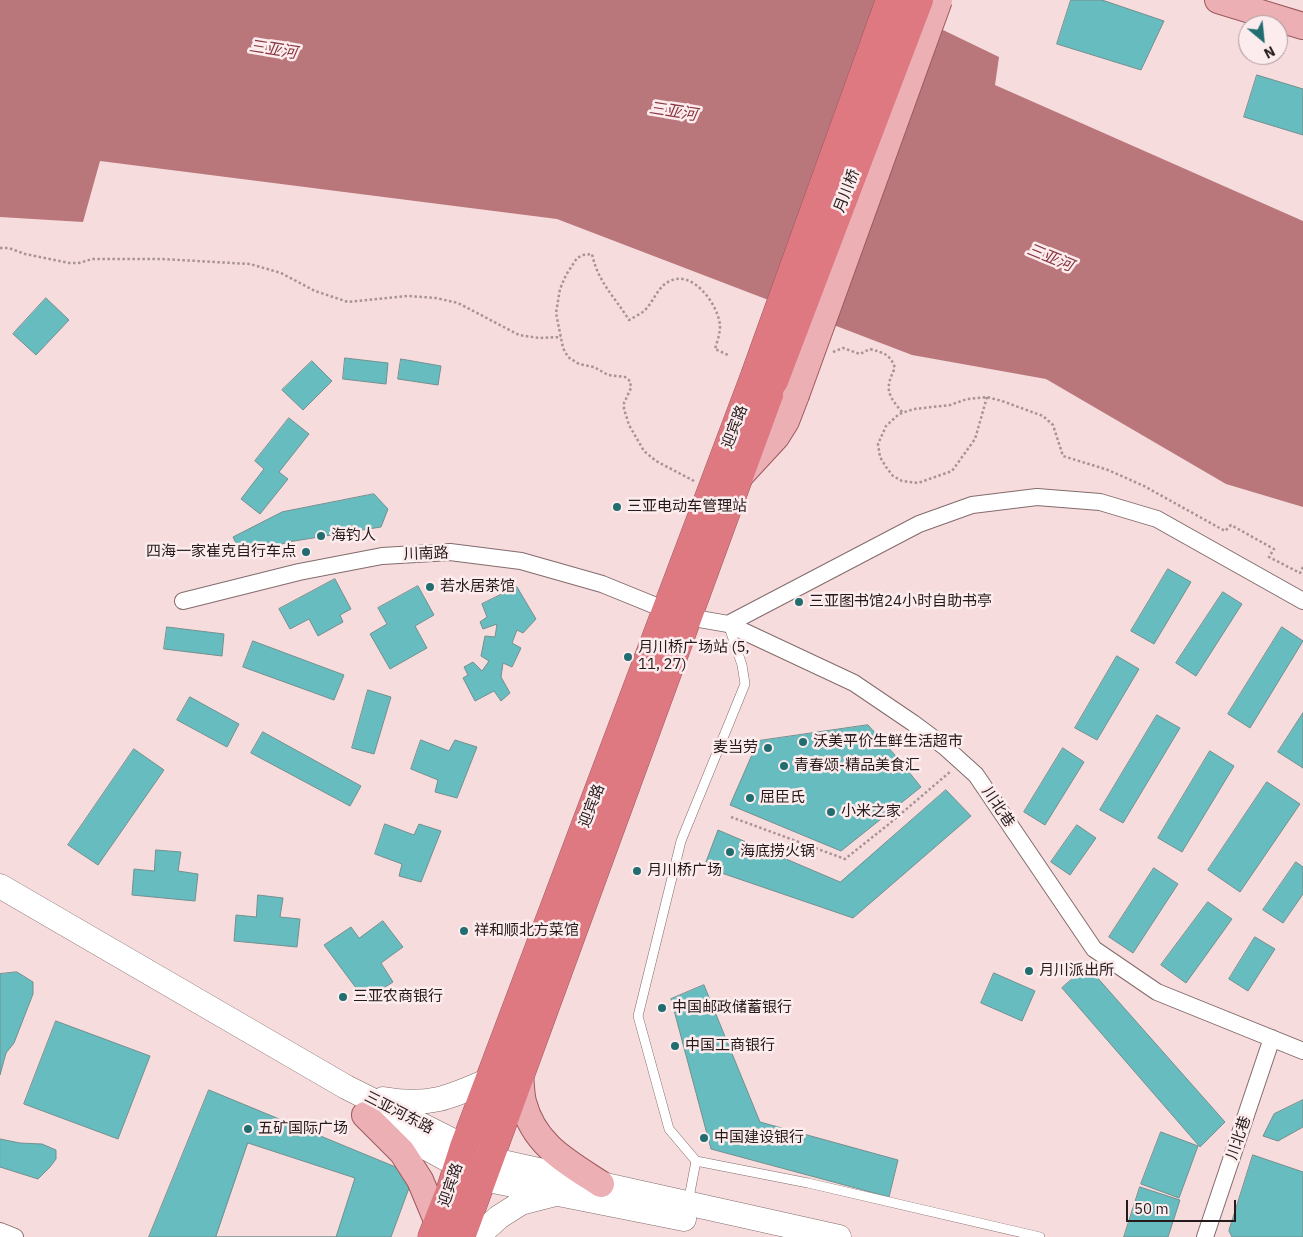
<!DOCTYPE html>
<html>
<head>
<meta charset="utf-8">
<style>
	body { margin:0 }
	#map { position:relative; width:1303px; height:1237px; overflow:hidden; background:#f7dcdd; font-family:"IBM Plex Sans",sans-serif }
	canvas { display:block }
	.north { position:absolute; left:1238px; top:15px; width:50px; height:50px; box-sizing:border-box; background:#fdeced; border:1px solid #a79899; border-radius:50%; rotate:152deg; font-size:14px; font-weight:700; line-height:20px; text-align:center; color:#251b1c }
	.north::after { content:''; display:block; margin:auto; width:18px; height:22px; background:#216d6f; clip-path:polygon(50% 0,100% 100%,50% 72%,0 100%) }
	.scale { position:absolute; left:1126px; top:1200px; width:110px; height:22px; box-sizing:border-box; border:2px solid #251b1c; border-top:0; padding-left:6px; font-size:15px; line-height:18px; white-space:nowrap; color:#251b1c; -webkit-text-stroke:4px #fdeced; paint-order:stroke }
</style>
</head>
<body>
<div id="map">
<canvas width="1303" height="1237"></canvas>
<div class="north">N</div>
<div class="scale">50 m</div>
</div>
<script>
const g = document.querySelector('canvas').getContext('2d');
g.lineJoin = 'round';
function fill(path, color) {
  g.fillStyle = color;
  g.fill(path, 'evenodd');
}
function stroke(path, color, width, dash) {
  g.strokeStyle = color;
  g.lineWidth = width;
  g.lineCap = dash ? 'butt' : 'round';
  g.setLineDash(dash || []);
  g.stroke(path);
}
function drawText(font, color, halo, rows, align = 'center') {
  g.font = font + ' "IBM Plex Sans","Noto Sans SC",sans-serif';
  g.lineWidth = 5;
  g.setLineDash([]);
  g.textBaseline = 'middle';
  g.strokeStyle = halo;
  g.fillStyle = color;
  for (const [text, x, y, turn = 0] of rows) {
    g.save();
    g.translate(x, y);
    g.rotate((+turn || 0) * Math.PI / 180);
    g.textAlign = isNaN(turn) ? turn : align;
    if (halo) g.strokeText(text, 0, 0);
    g.fillText(text, 0, 0);
    g.restore();
  }
}
fill(new Path2D(`
	M0,0H881L999,57L995,85L1303,221V507L1226,484L1046,379L912,355L557,219L100,161L83,222L0,217Z`), '#b9777c');
const building = new Path2D(`
	M1071,0H1102L1164,21L1141,70L1057,44Z
	M1257,75L1303,89V135L1244,117Z
	M46,298L69,320L36,355L13,334Z
	M345,358L388,363L386,384L343,379Z
	M401,359L441,366L438,385L398,379Z
	M312,361L332,381L303,410L282,390Z
	M289,418L309,434L279,472L288,479L260,514L241,499L264,469L255,461Z
	M374,494L388,509L381,527L288,542L243,557L233,537L282,512Z
	M1168,569L1191,582L1154,644L1131,631Z
	M335,579L351,609L340,615L343,622L318,636L309,619L290,629L279,609Z
	M418,586L434,615L415,626L427,648L390,669L370,634L387,624L378,608Z
	M517,587L536,619L523,633L517,630L512,643L521,648L512,667L503,663L501,677L510,693L501,701L494,691L475,701L463,678L468,675L464,667L473,662L482,671L489,661L481,656L485,636L495,637L497,624L483,629L480,622L487,617L482,604Z
	M1223,592L1242,604L1196,676L1176,663Z
	M167,627L224,634L222,656L164,649Z
	M1282,627L1303,641L1250,728L1228,714Z
	M253,641L344,675L334,700L243,667Z
	M1117,656L1139,669L1097,740L1075,728Z
	M368,690L391,697L374,754L352,748Z
	M190,697L239,724L227,747L177,720Z
	M1303,713V768L1278,752Z
	M1157,715L1180,728L1123,823L1100,810Z
	M868,725L895,755L921,787L841,851L730,805L758,741Z
	M263,732L361,786L350,806L251,753Z
	M421,740L449,751L455,740L477,747L457,798L435,792L438,780L411,769Z
	M1063,748L1084,762L1045,825L1024,812Z
	M134,749L164,770L98,865L68,845Z
	M1210,751L1234,766L1182,852L1158,838Z
	M1267,782L1300,804L1240,892L1208,870Z
	M946,790L971,816L853,918L704,867L718,830L840,882Z
	M385,824L414,835L419,824L441,831L421,882L399,876L402,864L375,854Z
	M1077,825L1096,838L1070,875L1051,862Z
	M156,850L181,852L178,871L198,874L195,901L132,895L134,869L154,871Z
	M1296,862L1303,867V894L1283,923L1263,910Z
	M1154,868L1178,884L1133,953L1109,937Z
	M258,895L283,898L280,917L300,919L297,947L234,941L236,915L256,917Z
	M1208,902L1232,919L1186,983L1161,965Z
	M383,921L403,947L381,963L393,982L365,1000L324,945L351,927L359,938Z
	M1255,937L1275,949L1248,991L1229,979Z
	M1087,966L1225,1122L1200,1147L1062,988Z
	M17,972L33,982V994L14,1043L6,1053L0,1075V974Z
	M994,973L1035,991L1022,1021L981,1003Z
	M704,985L760,1122L898,1160L889,1197L711,1149L671,999Z
	M56,1021L150,1056L118,1139L24,1104Z
	M209,1090L398,1168L409,1188L391,1237H149Z
	M1303,1100V1127L1278,1141L1263,1136L1274,1114Z
	M1161,1132L1198,1146L1179,1198L1141,1184Z
	M0,1139L20,1143L42,1144L56,1150V1159L50,1167L38,1179L0,1167Z
	M248,1143L355,1178L336,1237H216Z
	M1253,1155L1303,1172V1237H1232L1229,1231Z
	M1140,1187L1180,1200L1168,1237H1124Z`);
fill(building, '#66bcbe');
stroke(building, '#748f8f', 1);
const lane = new Path2D(`
	M696,1161L808,1183L1040,1237
	M688,1203L696,1161L669,1129L638,1016L681,841L745,684L742,665L728,624`);
const street = new Path2D(`
	M183,601L299,572L382,556L450,552L521,561L602,584L666,610
	M688,617L728,624L854,683L913,723L945,747L976,775L1094,949L1157,992L1303,1051
	M728,624L919,524L972,505L1037,497L1100,502L1157,519L1303,601
	M0,1231L15,1237
	M1205,1237L1272,1038`);
const secondary = new Path2D(`
	M0,886L346,1087L489,1159L839,1237
	M383,1099C428,1107 449,1098 489,1080
	M377,1121L483,1179L684,1219
	M477,1237L499,1217L521,1203L552,1195`);
const primary = new Path2D(`
	M1218,0L1303,26
	M740,476L776,437L786,421L796,395
	M520,1075C521,1084 521,1094 523,1102C534,1145 567,1162 601,1184
	M365,1115L402,1152L420,1180L438,1223`);
const highway = new Path2D(`
	M432,1237L450,1191L464,1147L755,375
	M461,1237L774,381`);
stroke(lane, '#836b6c', 10);
stroke(street, '#836b6c', 18);
stroke(secondary, '#836b6c', 25);
stroke(primary, '#9d585e', 28);
stroke(highway, '#9d585e', 29);
stroke(new Path2D(`
	M0,248H9L25,254L69,263H79L92,259H162L250,264L281,273L315,291L348,302L408,296L436,298L458,303L519,335L539,338L561,337
	M833,352L843,348L860,354L870,349C884,353 890,354 895,368C884,389 888,396 903,413
	M987,397L975,439L952,471L918,483L902,481L893,476L886,467L880,457L878,444L886,426L899,414L914,409L950,405L967,399L987,397L1002,401L1043,416L1053,425L1063,456L1108,470L1144,486L1225,531L1231,525L1274,549L1269,557L1300,573L1303,567
	M694,481L656,461L644,451L629,425L624,409V403L631,388L630,381L625,377L608,375L594,367L579,364L568,357L563,348L556,313L560,289L566,275L577,258L583,255L592,254C598,282 614,296 629,320C634,317 641,314 645,310C654,301 658,286 670,281C693,269 719,306 720,326C720,334 717,342 715,349L728,355
	M731,817L845,859L889,824L951,771`), '#a79394', 2.5, [2.5, 2.5]);
stroke(lane, '#fff', 9);
stroke(street, '#fff', 16);
stroke(secondary, '#fff', 24);
stroke(primary, '#ebafb4', 26);
stroke(highway, '#de7982', 28);
const primaryBridge = new Path2D(`
	M796,395L939,0`);
const highwayBridge = new Path2D(`
	M755,375L890,0
	M774,381L919,0`);
stroke(primaryBridge, '#9d585e', 28, []);
stroke(highwayBridge, '#9d585e', 29, []);
stroke(primaryBridge, '#ebafb4', 26);
stroke(highwayBridge, '#de7982', 28);
for (const [x, y, r, color] of [
	[617,507,5,"#216d6f"],
	[321,536,5,"#216d6f"],
	[306,552,5,"#216d6f"],
	[430,587,5,"#216d6f"],
	[799,602,5,"#216d6f"],
	[628,657,5,"#216d6f"],
	[803,742,5,"#216d6f"],
	[768,748,5,"#216d6f"],
	[784,766,5,"#216d6f"],
	[750,798,5,"#216d6f"],
	[831,812,5,"#216d6f"],
	[730,852,5,"#216d6f"],
	[637,871,5,"#216d6f"],
	[464,931,5,"#216d6f"],
	[1029,971,5,"#216d6f"],
	[343,997,5,"#216d6f"],
	[662,1008,5,"#216d6f"],
	[675,1046,5,"#216d6f"],
	[248,1129,5,"#216d6f"],
	[704,1138,5,"#216d6f"]
]) {
  const dot = new Path2D();
  dot.arc(x, y, r, 0, 2 * Math.PI);
  g.fillStyle = color;
  g.fill(dot);
  stroke(dot, '#fdeced', 2);
}
drawText('15px', '#251b1c', '#fdeced', [
	["月川桥",847,191,-69],
	["迎宾路",735,427,-69],
	["川南路",426,554,-2],
	["迎宾路",592,806,-69],
	["川北巷",998,807,56],
	["三亚河东路",399,1113,27],
	["川北巷",1239,1138,-71],
	["迎宾路",451,1185,-71]
]);
drawText('15px', '#251b1c', '#fdeced', [
	["三亚电动车管理站",627,507],
	["海钓人",331,536],
	["四海一家崔克自行车点",296,552,"right"],
	["若水居茶馆",440,587],
	["三亚图书馆24小时自助书亭",809,602],
	["月川桥广场站 (5,",638,648],
	["11, 27)",638,665],
	["沃美平价生鲜生活超市",813,742],
	["麦当劳",758,748,"right"],
	["青春颂-精品美食汇",794,766],
	["屈臣氏",760,798],
	["小米之家",841,812],
	["海底捞火锅",740,852],
	["月川桥广场",647,871],
	["祥和顺北方菜馆",474,931],
	["月川派出所",1039,971],
	["三亚农商银行",353,997],
	["中国邮政储蓄银行",672,1008],
	["中国工商银行",685,1046],
	["五矿国际广场",258,1129],
	["中国建设银行",714,1138]
], 'left');
drawText('italic 16px', '#893741', '#fdeced', [
	["三亚河",273,50,9],
	["三亚河",673,112,9],
	["三亚河",1050,258,22]
]);
</script>
</body>
</html>
